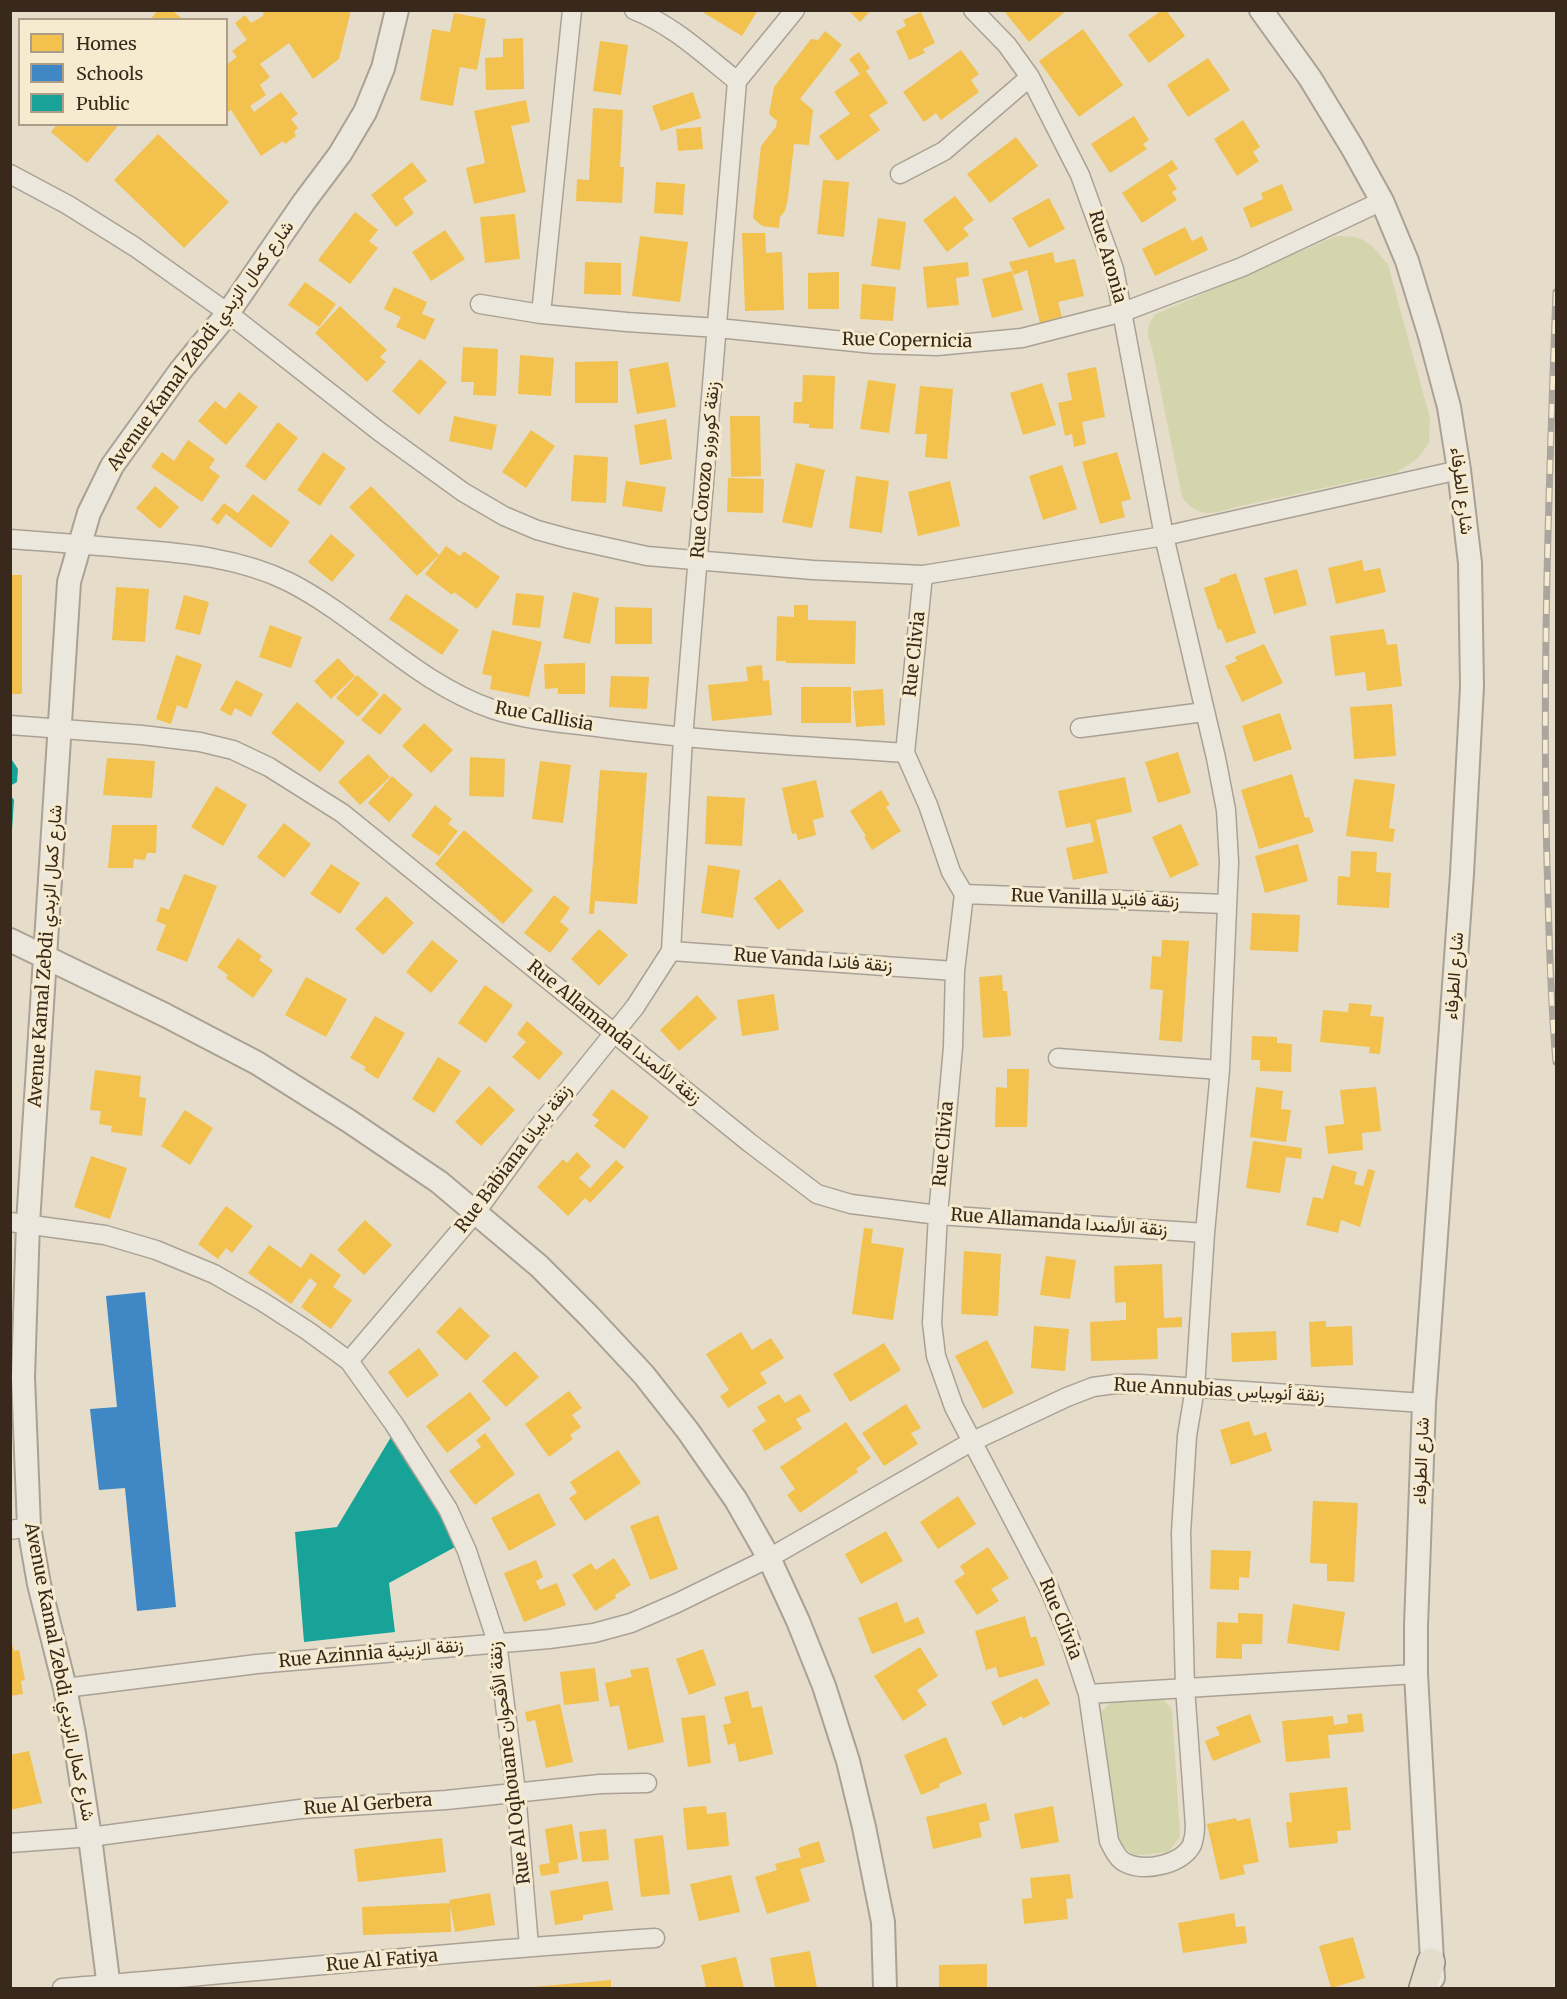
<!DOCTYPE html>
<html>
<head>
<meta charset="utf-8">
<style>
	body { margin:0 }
	#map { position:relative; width:1567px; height:1999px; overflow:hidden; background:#e5ddca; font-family:Merriweather,serif }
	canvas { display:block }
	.frame { position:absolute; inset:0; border:12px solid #38291c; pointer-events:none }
	.legend { position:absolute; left:18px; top:18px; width:210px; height:108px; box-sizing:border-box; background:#f7ebcf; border:2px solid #ab9d87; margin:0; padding:8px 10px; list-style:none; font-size:18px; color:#38291c }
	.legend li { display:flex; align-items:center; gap:12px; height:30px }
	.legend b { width:30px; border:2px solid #ab9d87 }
</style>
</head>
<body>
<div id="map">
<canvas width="1567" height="1999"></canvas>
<div class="frame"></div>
<ul class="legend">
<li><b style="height:16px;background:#f2c14e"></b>Homes</li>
<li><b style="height:16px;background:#3f88c5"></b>Schools</li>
<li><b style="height:16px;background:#17a398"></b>Public</li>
</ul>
</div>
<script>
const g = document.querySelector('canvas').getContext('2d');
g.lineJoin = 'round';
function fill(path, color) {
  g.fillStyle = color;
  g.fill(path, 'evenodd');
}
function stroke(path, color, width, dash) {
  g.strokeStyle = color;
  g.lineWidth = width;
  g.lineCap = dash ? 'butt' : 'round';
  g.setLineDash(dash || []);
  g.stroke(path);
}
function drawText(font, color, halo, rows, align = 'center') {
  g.font = font + ' Merriweather,Vazirmatn,serif';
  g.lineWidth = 6;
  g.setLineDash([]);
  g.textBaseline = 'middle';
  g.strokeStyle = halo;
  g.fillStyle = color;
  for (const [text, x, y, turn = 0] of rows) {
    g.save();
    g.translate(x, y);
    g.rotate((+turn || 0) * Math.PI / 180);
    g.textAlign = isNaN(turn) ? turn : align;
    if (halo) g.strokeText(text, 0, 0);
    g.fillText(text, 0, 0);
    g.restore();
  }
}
fill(new Path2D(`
	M1336,236C1366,236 1370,242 1388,265L1430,418L1429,443L1417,459L1397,472L1236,507C1214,514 1198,519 1182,497L1152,348C1146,333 1146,326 1156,314Z
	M1161,1697L1172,1709L1180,1837L1168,1852L1133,1856L1119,1841L1101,1712L1114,1699Z`), '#d4d5ac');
fill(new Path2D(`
	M158,10H172L181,18L150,20Z
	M264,10H351L339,59L313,79L289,43L260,64L270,77L260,85L266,95L250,106L254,112L281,92L298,114L291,119L298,128L294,132L296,136L285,144L283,141L261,156L231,110L226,113V65L237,57L232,51L247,40L235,23L245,15L251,23L263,16Z
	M706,10H758L742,36L704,13Z
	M848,10H871L860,22Z
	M1003,10H1067L1029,42Z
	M1162,10H1166L1185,36L1149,63L1128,35Z
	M921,12L935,43L923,49L925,53L909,60L896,31L906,26L903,20Z
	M454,13L486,19L477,70L460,67L453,106L420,100L432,29L450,32Z
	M1083,29L1123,85L1079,117L1039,61Z
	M825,31L842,45L800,99L813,110L809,145L794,144L788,198L785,211L780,217L779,228L762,226L753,218L761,146L776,127L777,121L769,114L774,87L811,39L818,40Z
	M523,38L524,89L486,90L485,58L503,57V39Z
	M600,41L628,45L621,95L593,91Z
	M961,50L979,74L971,80L979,92L941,120L936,113L924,122L903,92Z
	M859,52L870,68L866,71L888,103L869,115L880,130L837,161L819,136L850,114L834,92L860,74L849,59Z
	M1208,58L1230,90L1188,117L1167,85Z
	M693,92L701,118L661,131L652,106Z
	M526,100L530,122L511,126L526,192L474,204L466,168L485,163L474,111Z
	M593,108L623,110L620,167H624L622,203L576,201L577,179L589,180Z
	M1134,116L1149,140L1143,144L1147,149L1110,173L1091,144Z
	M1243,120L1260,147L1253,152L1259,161L1237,176L1214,139Z
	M57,124H114L117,127L87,163L51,132Z
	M701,127L703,149L678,151L676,129Z
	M158,134L229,202L184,248L114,180Z
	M1016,137L1038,166L990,203L967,174Z
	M1172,160L1178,169L1168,175L1177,189L1172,192L1177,200L1142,223L1122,193Z
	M412,162L427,181L403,198L414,213L396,227L371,195Z
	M823,180L849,182L844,237L817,234Z
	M656,182L685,184L683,215L654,213Z
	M1282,184L1293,210L1251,228L1243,208L1263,199L1261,193Z
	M955,196L974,220L963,228L969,235L947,252L923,220Z
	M1049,198L1065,229L1029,248L1012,218Z
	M355,212L378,230L369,241L378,248L350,284L318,260Z
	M515,214L520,259L485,263L480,217Z
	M878,218L906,222L900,270L871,266Z
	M1185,227L1192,241L1202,236L1208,250L1155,276L1142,249Z
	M445,230L465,259L431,281L412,252Z
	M742,233H765L766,253L782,252L784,310L745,311Z
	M640,236L688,242L680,302L632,296Z
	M1053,252L1055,263L1075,259L1084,296L1058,302L1062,317L1040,323L1027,270L1014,275L1009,262Z
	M585,262L621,263V295L584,294Z
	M968,262L969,276L956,278L959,305L927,308L923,267Z
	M1012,271L1023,310L992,318L982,279Z
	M839,272V309H808V273Z
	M305,282L336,304L319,327L288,305Z
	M862,284L896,287L893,321L860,319Z
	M394,287L427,302L422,314L435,319L425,340L396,327L401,317L384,309Z
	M340,306L387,350L380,357L386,362L367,382L315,333Z
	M463,347L498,349L496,396L473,395L474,382H461Z
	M520,355L554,358L551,396L518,394Z
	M420,359L447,382L419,415L392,391Z
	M618,361V403H575V362Z
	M668,362L676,407L637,414L629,369Z
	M1096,367L1105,417L1082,422L1086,444L1074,447L1072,434L1065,436L1058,403L1072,400L1067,373Z
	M803,375L835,376L833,429L809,428V424L793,423L794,402H802Z
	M868,380L896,384L889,433L860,429Z
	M1042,383L1056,425L1023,435L1010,393Z
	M920,386L953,389L947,459L925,457L927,434H915Z
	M239,392L258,407L226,445L198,421L215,401L225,409Z
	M454,416L497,425L492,450L449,441Z
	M730,416H760L761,476L731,477Z
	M666,419L672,459L640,465L634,425Z
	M278,422L298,438L265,481L245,466Z
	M531,430L555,446L526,488L502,472Z
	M188,440L215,459L209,468L220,476L202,502L151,467L162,452L174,461Z
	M323,452L346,468L320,506L297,490Z
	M1117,452L1131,499L1121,502L1125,517L1100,524L1082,462Z
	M574,455L608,457L606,503L571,501Z
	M796,463L825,470L812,528L782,522Z
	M1062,465L1077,509L1043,520L1029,476Z
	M856,476L889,481L882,533L849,528Z
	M728,478L764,479L763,513L727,512Z
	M626,481L666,487L662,512L622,506Z
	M950,481L960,526L918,536L908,492Z
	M155,486L179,507L160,529L136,508Z
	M371,486L439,555L417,576L349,507Z
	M253,494L290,522L271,548L226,514L218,525L211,519L224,503L238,513Z
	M331,534L355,555L332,582L308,562Z
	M446,546L460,556L464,551L500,577L477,609L454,592L452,595L425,574Z
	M1362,560L1364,571L1380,568L1386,592L1336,604L1328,568Z
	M1297,569L1307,605L1274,614L1264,578Z
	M1236,573L1256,633L1226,643L1221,629L1218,630L1204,588L1220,582L1219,579Z
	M10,575H22V694H10Z
	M116,587L149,589L145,642L112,640Z
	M573,592L599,598L590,644L563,638Z
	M516,593L544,596L540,628L512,625Z
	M406,594L459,630L442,655L389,619Z
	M184,595L209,602L200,635L175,629Z
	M794,605H808V620L856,621L855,664L786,663V661H776L777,616L794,617Z
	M615,607L652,608V644H615Z
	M270,625L302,637L291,668L259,657Z
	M1384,629L1387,645L1397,644L1402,686L1367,691L1365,672L1335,676L1330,636Z
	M492,630L542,642L529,697L490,689L492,676L482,674Z
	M1264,644L1283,683L1242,702L1225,666L1237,661L1235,657Z
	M176,655L202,664L187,709L177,705L171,724L156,719Z
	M338,658L355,676L331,699L314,681Z
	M585,663V694H558V688L545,689L544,664Z
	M762,665L763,681L769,680L772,715L712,721L708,685L748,681L746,667Z
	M357,675L379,694L358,717L336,698Z
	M611,676L649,677L647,709L609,707Z
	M236,680L263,694L251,717L235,708L231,716L220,710Z
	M801,687H851V723H801Z
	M883,689L885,725L856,727L853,691Z
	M384,693L402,709L380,735L361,720Z
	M297,702L345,742L320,772L271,733Z
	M1392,704L1396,756L1354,759L1350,707Z
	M1280,713L1292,749L1254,762L1242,726Z
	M424,723L453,750L431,773L402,746Z
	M1178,752L1191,793L1158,803L1145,762Z
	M368,754L390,777L360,805L338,782Z
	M470,757L505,759L504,797L469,796Z
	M107,758L155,761L152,798L103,795Z
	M540,761L571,765L563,823L532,819Z
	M600,770L647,773L637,904L595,901L594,914H589Z
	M1292,774L1305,818L1309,817L1314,832L1259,849L1241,790Z
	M392,776L413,795L389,822L368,803Z
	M1125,777L1132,812L1096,820L1108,873L1073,880L1066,848L1094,842L1090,823L1066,828L1058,791Z
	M1354,779L1395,784L1389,828L1395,829L1393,842L1346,836Z
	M816,780L824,817L813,820L816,835L798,840L796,833L792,834L782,788Z
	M216,786L247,805L223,846L191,827Z
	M881,790L890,805L886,807L901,831L872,850L864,837L866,836L850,811Z
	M707,796L745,798L742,846L705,844Z
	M435,805L452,819L448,824L458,831L439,856L411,836Z
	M284,823L311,844L284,878L257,857Z
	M1181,824L1199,865L1170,878L1152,837Z
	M112,825H157L156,853H147L145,860L134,859L133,868H108Z
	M464,830L533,890L503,924L435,864Z
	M1298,844L1308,881L1265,893L1255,856Z
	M1351,851L1377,852L1376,872L1391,873L1389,908L1337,905L1338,876L1350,877Z
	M331,864L360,883L340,914L310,894Z
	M708,865L740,870L733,918L701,913Z
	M184,874L217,886L187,962L156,950L166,925L156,921L161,907L169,910Z
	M780,879L804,911L778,930L754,898Z
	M554,895L570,908L560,922L569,929L550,953L524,933Z
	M386,896L414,923L383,955L355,929Z
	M1252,913L1300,915L1298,952L1250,950Z
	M599,929L628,955L599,986L571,959Z
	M238,938L262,956L259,960L273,970L253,998L226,978L228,975L217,967Z
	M432,940L458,961L431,993L406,972Z
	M1162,940L1189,941L1182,1042L1159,1040L1163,990L1150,989L1152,956L1161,957Z
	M1002,975L1003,991H1007L1011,1036L983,1038L979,977Z
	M306,977L347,999L326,1037L285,1015Z
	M485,985L513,1005L486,1043L458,1023Z
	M774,994L779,1030L742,1036L737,1000Z
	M697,995L717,1018L679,1051L660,1030Z
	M1349,1003L1372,1005L1370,1016L1384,1017L1380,1054L1369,1053L1370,1047L1320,1042L1323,1010L1348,1012Z
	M375,1016L405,1033L378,1079L364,1070L366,1067L350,1058Z
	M527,1021L563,1053L539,1080L512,1057L526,1042L517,1034Z
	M1252,1036L1277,1037V1043L1292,1044L1291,1072L1260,1071V1060H1251Z
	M438,1057L461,1071L434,1113L412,1099Z
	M1007,1069H1029L1027,1127H995L996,1087L1007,1088Z
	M95,1070L141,1076L139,1097L146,1098L142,1136L111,1132L112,1126L99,1124L101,1111L90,1110Z
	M489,1086L515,1110L481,1146L455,1122Z
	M1256,1087L1283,1091L1281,1109L1291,1110L1286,1142L1250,1137Z
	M1376,1087L1381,1131L1362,1133L1363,1150L1328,1154L1325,1126L1344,1124L1340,1090Z
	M612,1089L649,1117L624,1149L594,1126L599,1120L592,1115Z
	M185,1110L213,1128L190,1165L161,1146Z
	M1253,1141L1302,1148L1301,1159L1286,1157L1280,1193L1246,1188Z
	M577,1152L591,1166L579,1178L590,1188L616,1160L624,1167L590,1203L585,1198L568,1216L537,1187L563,1159L567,1163Z
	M91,1156L127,1168L110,1219L74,1207Z
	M1332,1165L1357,1172L1354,1184L1363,1186L1368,1169L1375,1171L1360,1227L1341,1220L1338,1233L1306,1225L1313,1197L1323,1199Z
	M226,1206L253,1226L232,1253L226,1248L218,1259L198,1244Z
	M365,1220L392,1245L364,1275L337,1250Z
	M864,1228L873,1229L871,1243L904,1248L893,1320L852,1314Z
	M269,1245L301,1268L311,1253L341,1275L333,1287L352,1300L331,1329L301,1307L317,1284L310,1278L291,1304L248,1273Z
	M964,1251L1001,1254L998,1316L961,1314Z
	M1046,1256L1076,1260L1070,1299L1040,1295Z
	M1162,1264L1164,1318L1182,1317V1327L1157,1328L1158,1359L1091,1361L1090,1322L1126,1320V1302L1115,1303L1114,1266Z
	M460,1307L490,1336L466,1361L436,1332Z
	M1326,1321V1327L1352,1326L1353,1365L1311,1367L1309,1322Z
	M1034,1326L1069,1329L1065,1371L1031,1368Z
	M1276,1331L1277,1360L1232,1362L1231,1333Z
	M741,1332L752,1350L771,1338L784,1358L760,1373L767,1383L728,1408L720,1396L729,1390L706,1354Z
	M987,1340L1014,1393L983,1409L955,1356Z
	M884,1343L901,1370L850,1402L833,1374Z
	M419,1348L439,1375L407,1398L388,1372Z
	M515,1351L539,1377L506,1407L482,1381Z
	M569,1391L582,1408L572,1415L581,1427L570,1435L573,1439L549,1457L525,1424Z
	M470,1392L491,1419L447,1453L426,1426Z
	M779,1394L785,1403L800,1394L811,1411L796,1419L802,1429L765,1451L752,1430L766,1421L757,1407Z
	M906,1404L921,1428L911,1433L918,1444L884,1466L862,1433Z
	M1249,1421L1254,1436L1266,1432L1272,1451L1231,1465L1220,1430Z
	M846,1422L871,1458L856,1469L858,1472L800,1513L787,1495L795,1489L780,1467Z
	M485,1433L515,1474L475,1505L449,1471L481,1447L476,1440Z
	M618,1450L641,1483L585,1521L569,1498L577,1493L570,1482Z
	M539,1493L556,1525L509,1551L491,1518Z
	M958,1496L976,1524L938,1549L920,1522Z
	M1313,1501L1358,1503L1354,1582L1327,1581V1564L1310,1563Z
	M658,1515L678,1569L650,1580L630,1526Z
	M886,1531L903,1561L861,1584L845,1554Z
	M988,1547L1009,1578L991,1589L999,1601L977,1615L954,1581L965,1574L960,1566Z
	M1211,1550L1251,1551L1249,1578L1239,1577V1590L1210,1589Z
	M614,1558L631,1585L615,1595L616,1598L595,1611L572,1575L591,1563L596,1570Z
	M536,1560L543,1577L536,1581L540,1590L557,1583L566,1605L524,1622L504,1573Z
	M897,1602L905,1623L918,1617L925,1633L872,1654L858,1618Z
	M1293,1604L1345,1612L1339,1651L1287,1643Z
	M1238,1613L1263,1614L1262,1644H1242V1659L1216,1658L1217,1622L1238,1623Z
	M1025,1616L1031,1638L1036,1636L1045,1665L999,1678L996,1667L986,1670L975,1631Z
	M10,1638L14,1651L19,1650L25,1680L21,1681L23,1694L10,1696Z
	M920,1647L938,1676L917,1690L927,1705L903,1721L874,1676Z
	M703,1649L716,1685L689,1695L676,1659Z
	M648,1667L664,1742L628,1750L619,1705L610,1707L605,1683L632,1677L630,1670Z
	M595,1668L599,1701L564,1705L560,1672Z
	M1037,1678L1050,1704L1023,1719L1022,1716L1003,1726L991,1702Z
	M748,1691L752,1708L762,1706L773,1754L739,1762L735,1743L728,1745L723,1725L731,1723L724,1697Z
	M560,1704L573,1762L546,1768L535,1720L527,1722L525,1712Z
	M1362,1713L1364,1732L1328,1735L1330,1758L1286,1762L1282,1721L1333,1716L1334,1725L1348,1723L1347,1715Z
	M1250,1714L1261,1742L1213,1761L1205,1741L1220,1735L1216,1727Z
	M705,1715L711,1763L688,1767L681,1718Z
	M946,1737L962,1774L939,1784L940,1787L921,1795L904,1755Z
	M29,1751L42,1803L10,1810V1755Z
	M1347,1787L1351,1830L1337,1831L1338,1843L1289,1848L1286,1822H1292L1289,1793Z
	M986,1803L990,1820L979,1823L982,1837L933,1849L926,1817Z
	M706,1806L707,1814L726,1812L729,1846L687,1850L683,1808Z
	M1053,1806L1059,1842L1021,1849L1014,1814Z
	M1236,1818L1237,1821L1250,1818L1259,1862L1243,1865L1245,1874L1220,1880L1207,1824Z
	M572,1824L578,1859L558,1863L559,1873L541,1876L539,1865L550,1863L545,1829Z
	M606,1829L609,1860L582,1862L579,1832Z
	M663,1835L670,1894L641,1897L634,1839Z
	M442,1838L446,1872L358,1882L354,1849Z
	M819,1841L825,1862L800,1869L810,1901L767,1914L755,1877L777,1870L775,1864L801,1857L798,1848Z
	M1070,1874L1073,1898L1066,1899L1068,1919L1024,1924L1022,1899L1032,1898L1030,1878Z
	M731,1875L740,1912L699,1921L690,1884Z
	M608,1881L613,1910L583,1915V1920L555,1925L550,1891Z
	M490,1893L495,1925L455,1932L449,1900Z
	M450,1903L451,1932L363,1935L362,1907Z
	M1234,1913L1236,1927L1245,1926L1247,1943L1183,1953L1178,1923Z
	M1353,1937L1365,1978L1331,1988L1319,1946Z
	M810,1951L817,1988H775L770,1958Z
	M736,1957L744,1988H706L701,1965Z
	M987,1964V1988H939V1965Z
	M611,1980V1988H533V1987Z`), '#f2c14e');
fill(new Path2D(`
	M145,1292L176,1607L137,1611L125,1488L99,1490L90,1409L117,1407L106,1296Z`), '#3f88c5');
fill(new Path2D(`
	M10,757L18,769L17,782L10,786Z
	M10,795L14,800L12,830H10Z
	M391,1437L419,1479L457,1546L389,1583L395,1632L304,1642L295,1532L337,1527Z`), '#17a398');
const minor = new Path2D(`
	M634,10C673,25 704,55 737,81
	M10,174L68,205L135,247L228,313L380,432L463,492L504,516L537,530L570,539L647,556L813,570L923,575L1164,536L1459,470
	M900,174L944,151L1030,77
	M480,304L541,314L627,322L718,328L874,344L937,346L1022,338L1123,312L1242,267L1382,201
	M541,314L572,10
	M10,539C51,542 92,545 133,549C186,553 240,558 289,582C361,619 415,682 492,709C528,721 567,723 604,728C704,741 804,746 905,753
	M923,575L905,753L928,805L951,872L964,894L955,971L953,1047L938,1215L932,1323L936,1356L954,1407L1048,1586L1069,1636L1088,1694L1109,1841C1113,1849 1118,1860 1126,1863C1145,1872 1181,1865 1192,1845C1194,1839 1195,1833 1195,1826L1185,1687L1181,1533L1187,1436L1195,1388L1205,1233L1220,1070L1229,862L1226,810L1216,758L1164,536L1114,269L1080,175L1030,77L1007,45L973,10
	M10,725L142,735L200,742L233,750L269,767L342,813L750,1143L817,1194L851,1204L938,1215L1205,1233
	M1080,728L1204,712
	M964,894L1226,904
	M671,951L955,971
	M1058,1058L1220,1070
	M10,1222L105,1235L156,1250L214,1274L263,1302L308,1331L349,1361L394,1424L448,1509L467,1551L497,1642L516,1792L529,1946
	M349,1361L476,1212L535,1131L635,1007L671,951L683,738L737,81L795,10
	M10,1530L29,1527
	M65,1688L257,1664L549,1639L594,1633L631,1623L677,1603L769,1558L971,1442L1067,1397L1093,1387L1115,1384H1140L1424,1403
	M1088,1694L1416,1674
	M10,1843L90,1837L300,1809L446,1800L600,1784L647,1783
	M62,1988C259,1972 457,1951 655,1938`);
const tertiary = new Path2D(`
	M1261,10L1310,78L1352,147L1382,201L1407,261L1430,336L1449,407L1459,470L1470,563L1472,687L1462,874L1424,1403L1416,1626V1674L1433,1978
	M10,940L165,1015L257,1063L349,1121L439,1182L539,1266L589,1316L644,1375L688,1431L736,1500L769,1558L798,1621L824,1686L848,1761L864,1827L883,1922L885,1988
	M109,1988L90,1837L74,1734L65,1688L39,1584L29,1527L23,1377L28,1223L69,582L89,513L112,466L181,370L228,313L304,202L340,154L365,112L383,68L397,10`);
const primary = new Path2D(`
	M1423,1988L1431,1962`);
stroke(minor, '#aaa194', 21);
stroke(tertiary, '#aaa194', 26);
stroke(primary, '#8f877a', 30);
stroke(minor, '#ece7dd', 18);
stroke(tertiary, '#ece7dd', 22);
stroke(primary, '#e4ddcd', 27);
const rail = new Path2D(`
	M1556,292C1549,482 1542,673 1547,863C1549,929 1550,996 1556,1062`);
stroke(rail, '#aba69d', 7);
stroke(rail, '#f7ebcf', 4.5, [14]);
drawText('18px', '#38291c', '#f7ebcf', [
	["Rue Aronia",1107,257,74],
	["Rue Copernicia",907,341,1],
	["Avenue Kamal Zebdi شارع كمال الزبدي",201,346,-54],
	["Rue Corozo زنقة كوروزو",706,470,-85],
	["شارع الطرفاء",1461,491,83],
	["Rue Clivia",915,654,-84],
	["Rue Callisia",544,717,10],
	["Rue Vanilla زنقة فانيلا",1095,899,2],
	["Avenue Kamal Zebdi شارع كمال الزبدي",46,956,-86],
	["Rue Vanda زنقة فاندا",813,961,4],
	["شارع الطرفاء",1455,976,-86],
	["Rue Allamanda زنقة الألمندا",614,1033,39],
	["Rue Clivia",944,1144,-85],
	["Rue Babiana زنقة بابيانا",514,1159,-53],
	["Rue Allamanda زنقة الألمندا",1059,1223,4],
	["Rue Annubias زنقة أنوبياس",1219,1391,3],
	["شارع الطرفاء",1422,1461,-88],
	["Rue Clivia",1060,1619,68],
	["Rue Azinnia زنقة الزينية",371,1654,-5],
	["Avenue Kamal Zebdi شارع كمال الزبدي",59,1672,79],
	["Rue Al Oqhouane زنقة الأقحوان",510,1763,-97],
	["Rue Al Gerbera",368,1805,-4],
	["Rue Al Fatiya",382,1961,-5]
]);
</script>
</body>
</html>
